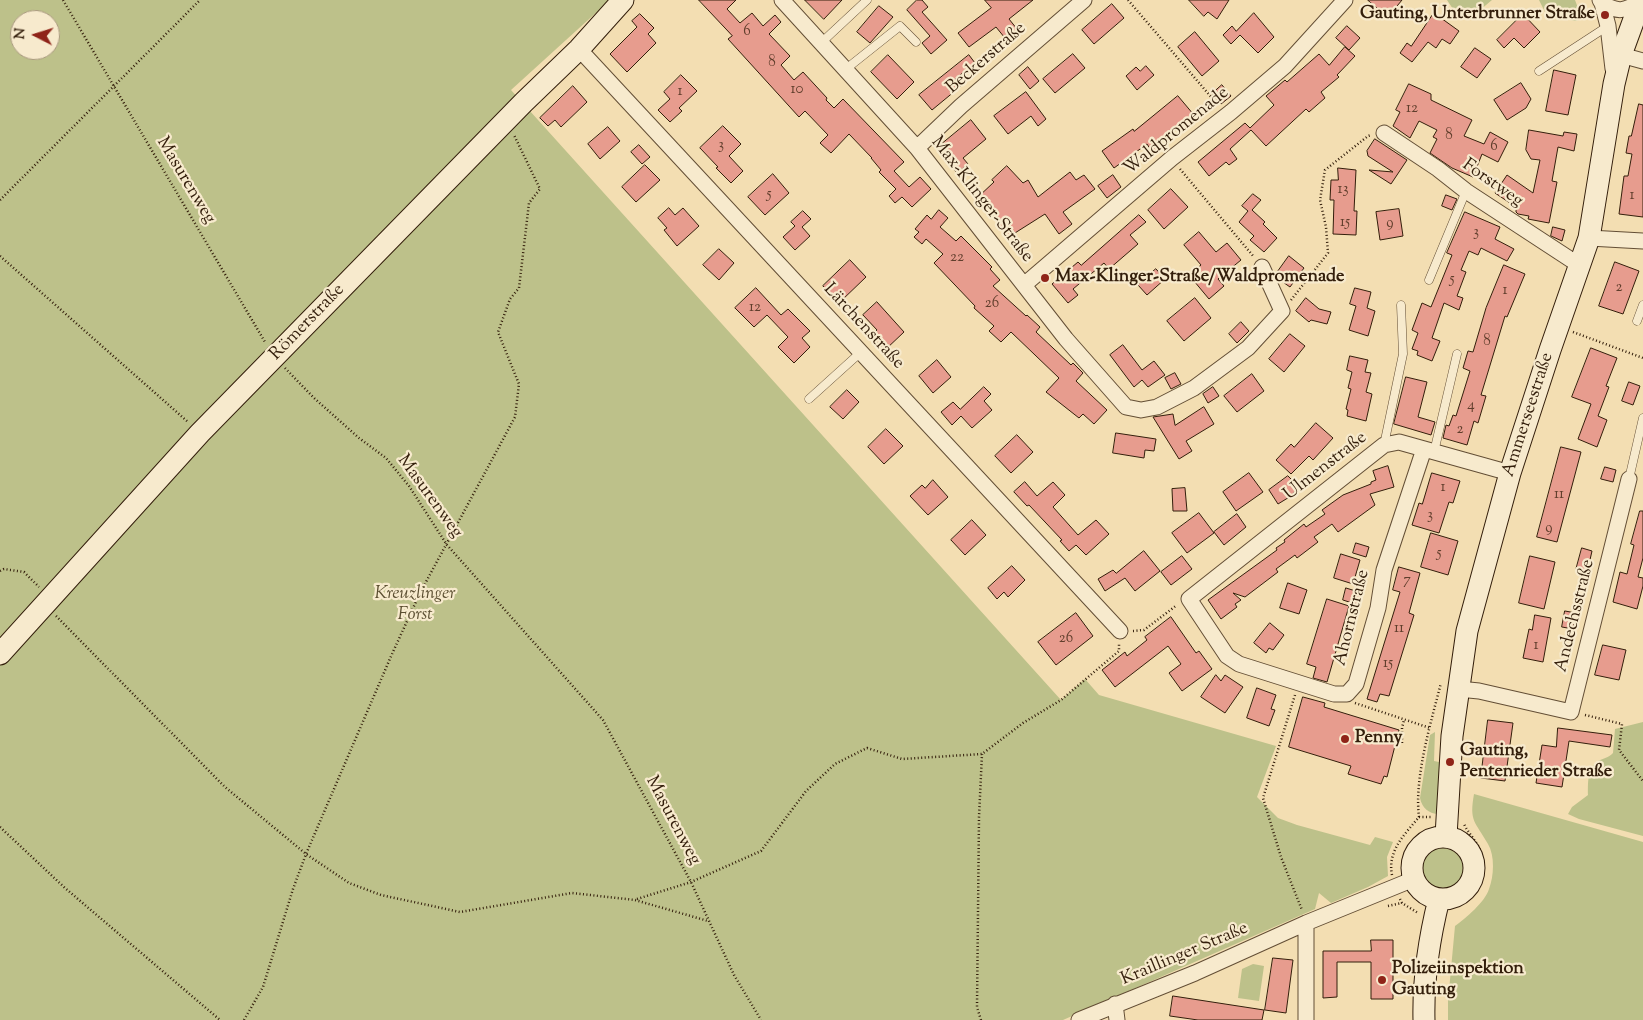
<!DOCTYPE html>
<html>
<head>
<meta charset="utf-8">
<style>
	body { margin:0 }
	#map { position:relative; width:1643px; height:1020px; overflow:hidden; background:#f3deb2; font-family:"Sorts Mill Goudy",serif }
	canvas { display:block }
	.north { position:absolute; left:10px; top:10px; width:50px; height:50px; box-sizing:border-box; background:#f7eacd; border:1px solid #a9987f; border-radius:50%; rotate:275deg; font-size:14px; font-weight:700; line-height:20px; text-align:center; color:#331e0b }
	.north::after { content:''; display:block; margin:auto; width:18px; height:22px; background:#8f2418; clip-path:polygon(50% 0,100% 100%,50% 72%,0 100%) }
</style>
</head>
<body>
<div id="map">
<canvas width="1643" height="1020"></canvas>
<div class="north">N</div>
</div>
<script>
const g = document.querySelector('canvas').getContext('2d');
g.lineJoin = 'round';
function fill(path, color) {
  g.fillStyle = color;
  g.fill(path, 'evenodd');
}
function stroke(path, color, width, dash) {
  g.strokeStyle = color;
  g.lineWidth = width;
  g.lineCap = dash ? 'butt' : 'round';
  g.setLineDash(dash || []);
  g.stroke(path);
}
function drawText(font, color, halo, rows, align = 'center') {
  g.font = font + ' "Sorts Mill Goudy",serif';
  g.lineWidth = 4.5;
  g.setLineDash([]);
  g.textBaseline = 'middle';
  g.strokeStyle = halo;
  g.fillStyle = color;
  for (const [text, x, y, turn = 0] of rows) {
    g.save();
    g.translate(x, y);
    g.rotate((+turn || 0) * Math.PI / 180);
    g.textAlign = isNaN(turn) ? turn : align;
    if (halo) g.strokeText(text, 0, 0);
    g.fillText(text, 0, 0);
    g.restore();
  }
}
fill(new Path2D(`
	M0,0H610L511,90L1061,700L1085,679L1099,695L1276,746L1257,797L1278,818L1297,825L1370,845L1375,837L1393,842L1387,857L1388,876L1368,887L1331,903L1319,893L1315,909L1063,1020H0ZM20,20H50V50H20Z
	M1447,0H1492L1474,15H1457Z
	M1539,0H1575L1582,19L1576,21L1547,16Z
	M1643,722V836L1579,819L1568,814L1572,807L1588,795C1588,784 1587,768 1598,761C1604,758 1608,758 1613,753L1615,729Z
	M1435,732L1434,761L1439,762V814C1429,814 1422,808 1420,798L1430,735Z
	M1474,794L1643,842V1020H1448V1001L1455,926C1466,918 1485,902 1489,889C1494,876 1495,856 1488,844C1475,821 1469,822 1474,794Z
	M1417 868a25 25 0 1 1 50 0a25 25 0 1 1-50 0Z
	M1253,964L1264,966L1259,1001L1238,998L1242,969Z`), '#bdc18a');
const building = new Path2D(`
	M699,0H736L727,9L740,23L752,13L763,26L775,15L781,22L769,34L790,56L781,65L794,80L803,72L827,98L826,100L834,108L843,99L904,162L894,171L909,187L920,177L931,189L912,207L902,197L895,203L889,196L896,189L879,172L881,170L871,158H872L849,134L831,153L820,143L828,135L805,111L799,117L728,39L732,36Z
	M805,0H842L824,19Z
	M917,0H922L928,7L922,12L947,40L931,54L922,43L930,36L907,10Z
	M985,0H1033L1009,19L1021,34L1009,43L996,27L969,47L958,33L991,8Z
	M1189,0H1229L1217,19L1208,12L1204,16Z
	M1368,0H1402L1388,17Z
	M1112,4L1124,18L1094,44L1082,30Z
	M879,6L893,17L870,43L857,32Z
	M1254,13L1274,37L1258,53L1240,35L1231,44L1223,35L1232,26L1236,31Z
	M1434,13L1459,31L1450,44L1442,39L1436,48L1428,42L1412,62L1400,53L1407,43L1411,46Z
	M640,14L654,28L648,34L656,43L627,72L610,54L637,27L632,21Z
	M1523,14L1540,32L1524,48L1514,38L1504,48L1497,40Z
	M1347,26L1360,38L1349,50L1336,38Z
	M1195,32L1219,61L1202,76L1178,47Z
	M1345,47L1355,56L1337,75L1339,77L1321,92L1325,98L1309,112L1306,109L1266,146L1251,130L1230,149L1237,159L1229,165L1226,162L1209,176L1198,162L1245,123L1250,128L1274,105L1266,96L1285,80L1287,82L1319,54L1329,65Z
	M1475,48L1491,59L1477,78L1461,67Z
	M1073,54L1085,68L1055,93L1043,79Z
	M888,55L914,82L897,99L871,72Z
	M969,55L975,63L955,79L961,86L932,110L919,95Z
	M1146,66L1154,75L1137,90L1126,76L1136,67L1140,71Z
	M1028,67L1039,81L1030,89L1019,75Z
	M1554,70L1576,75L1568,115L1546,111Z
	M681,75L697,91L679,108L682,111L670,122L658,110L670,99L664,92Z
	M1521,83L1531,99L1526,108L1507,120L1494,100Z
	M1409,84L1431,94V100L1472,120L1464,136L1484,144L1490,132L1508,142L1498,162L1482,154L1473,177L1452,168L1430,153L1437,139L1433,137L1437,130L1419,121L1410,138L1393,126L1400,112L1396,110Z
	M1222,85L1231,96L1221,104L1212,94Z
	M573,86L587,102L561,127L555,120L548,126L540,118Z
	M1026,92L1046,119L1038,126L1031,116L1008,134L994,116Z
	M1178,96L1194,115L1159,143L1163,149L1154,155L1147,144L1114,168L1102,151L1133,129L1134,131Z
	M1639,104L1643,105V217L1619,214L1624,176H1628L1632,154L1626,153L1629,136H1631Z
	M971,120L986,139L963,158L968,164L957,173L937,148Z
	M723,126L741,144L729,156L743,171L731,183L716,168L718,167L700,148Z
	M608,127L620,141L600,159L588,144Z
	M1529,130L1563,136L1564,132L1577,134L1574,151L1558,147L1552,181L1557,182L1549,223L1528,219L1529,216L1518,214L1516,212V207L1495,193L1507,175L1533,193L1540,160L1531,159L1526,150Z
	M1375,139L1407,160L1391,184L1369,170L1393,172L1368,156L1367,151Z
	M639,145L650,157L642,164L631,152Z
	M645,165L660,180L636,202L622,187Z
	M1007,166L1023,183L1028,180L1038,197L1070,172L1076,180L1084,175L1095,189L1063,212L1072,224L1059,234L1045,214L1007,238L997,222L999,221L977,198L994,182L992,180Z
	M1338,168L1356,170L1354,211H1357L1356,235L1333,234L1334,200H1330L1331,180H1338Z
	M773,174L789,193L765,215L748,197Z
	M1113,175L1121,187L1107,198L1098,186Z
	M1171,189L1188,207L1164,229L1148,210Z
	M1253,194L1261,200L1252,210L1265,222L1263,224L1277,238L1264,252L1250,240L1254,236L1239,222L1248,211L1242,206Z
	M1446,195L1457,199L1452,210L1442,206Z
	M669,208L675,215L683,208L699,226L677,246L664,230L667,228L658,218Z
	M1399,209L1403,236L1380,240L1376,212Z
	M939,210L948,218L940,227L956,241L961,236L992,267L990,269L1000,280L993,286L1026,316L1027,315L1040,327L1036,332L1071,365L1073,363L1083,373L1076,381L1107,410L1094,424L1083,414L1079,418L1046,392L1059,378L1011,332L1001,342L989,331L994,326L974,308L975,306L934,263L943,254L926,239L922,244L914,237L919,232L915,229L927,215L931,219Z
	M803,211L811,219L802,227L810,236L795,250L783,237L795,226L791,222Z
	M1465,212L1500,227L1495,239L1514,249L1507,261L1481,248L1478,255L1469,251L1461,270L1466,272L1457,296L1463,298L1459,310L1444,303L1432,338L1440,341L1432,361L1417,355L1418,351L1412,349L1418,333L1412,330L1422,303L1431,307L1452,255L1447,253Z
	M1139,215L1146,222L1130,235L1138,244L1109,269L1104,263L1073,289L1078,295L1068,303L1052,284L1078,262L1081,265Z
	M1553,227L1565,230L1562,241L1551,236Z
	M1199,232L1216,252L1227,243L1241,260L1218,279L1224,286L1209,299L1189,275L1201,265L1184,245Z
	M719,249L734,263L719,280L703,265Z
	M1289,256L1304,268L1290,287L1277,278L1276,274Z
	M850,260L866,277L840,302L823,286Z
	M1615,262L1639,271L1623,314L1599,306Z
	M1504,265L1525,274L1507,317L1505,316L1481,395L1486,396L1478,423L1474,421L1467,445L1443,438L1446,425L1449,426L1453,415L1456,416L1470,371L1463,368L1468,351L1473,352L1486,308Z
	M1156,269L1165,279L1147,295L1138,285Z
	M756,288L781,315L788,309L810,331L802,338L810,347L794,363L778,347L788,337L767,315L754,327L735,308Z
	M1355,288L1371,292L1367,308L1375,311L1368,336L1349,330L1356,306L1350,304Z
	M1195,298L1211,318L1184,341L1167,321Z
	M1306,298L1319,309L1331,312L1327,324L1311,320L1309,322L1296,311Z
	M877,302L904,332L885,350L871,336L877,330L863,315Z
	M1241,322L1249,331L1237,343L1229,334Z
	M1290,334L1305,346L1284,372L1269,359Z
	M1123,345L1142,370L1154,361L1165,375L1148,387L1142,380L1134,387L1110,355Z
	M1591,348L1617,358L1606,386L1609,387L1598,416L1607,420L1597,447L1578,439L1591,404L1572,397Z
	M1350,356L1368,360L1365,372L1371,373L1366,392L1372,394L1366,421L1347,416L1348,410L1346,409L1351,389L1348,388L1352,372L1347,370Z
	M937,360L951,377L933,393L919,376Z
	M1175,373L1181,384L1171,389L1165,378Z
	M1252,374L1264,391L1237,412L1224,396Z
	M1406,377L1427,382L1418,417L1435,422L1431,435L1394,424Z
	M1629,382L1640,386L1633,405L1622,401Z
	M984,387L991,394L984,401L992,410L972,428L961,416L952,425L941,412L953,402L960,409Z
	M1213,387L1219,396L1208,403L1203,394Z
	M847,390L859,402L843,419L830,407Z
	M1204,407L1214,424L1186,441L1192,451L1179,459L1153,417L1173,414L1175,425Z
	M1316,423L1333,438L1313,460L1309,456L1291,474L1276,460L1291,444L1294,447Z
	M886,429L903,446L884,464L868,447Z
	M1116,433L1156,439L1154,451L1145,450L1144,458L1113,453Z
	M1017,435L1033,452L1011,473L995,456Z
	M1561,447L1581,452L1557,542L1537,537Z
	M1388,466L1394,487L1370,494L1375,505L1338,532L1332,524L1314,537L1318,542L1297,558L1295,555L1276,569L1278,572L1245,597L1233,593L1241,600L1235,604L1237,607L1221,619L1208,600L1277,550L1276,548L1285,542L1284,540L1304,524L1306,527L1325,514L1322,510L1343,495L1371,484V482L1376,480L1373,471Z
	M1605,467L1616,470L1613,482L1601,479Z
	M1249,473L1263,492L1236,511L1223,492Z
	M1432,473L1460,481L1453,503L1449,502L1439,533L1412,525L1419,503L1422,504Z
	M1288,476L1299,487L1291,496L1278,504L1269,490Z
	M933,480L948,497L928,515L910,496L922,485L925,488Z
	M1025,482L1037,496L1053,482L1065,495L1053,507L1078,535L1096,520L1109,534L1086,555L1076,545L1069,551L1060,541L1062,540L1029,505L1027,506L1014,492Z
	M1185,488L1187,511H1173L1172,489Z
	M1640,511H1643V558L1638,577L1643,578V586L1637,609L1613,602L1620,572L1627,574L1634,545L1631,544Z
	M1199,513L1214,533L1187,553L1172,533Z
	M1237,514L1246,527L1224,545L1214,532Z
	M972,520L986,535L965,555L951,540Z
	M1431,533L1458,541L1448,575L1421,567Z
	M1356,543L1369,547L1366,557L1353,553Z
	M1582,548L1592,551L1587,573L1576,570Z
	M1144,551L1160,571L1135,591L1125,578L1105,591L1098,579L1113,570L1116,573Z
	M1341,554L1360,560L1353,584L1334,578Z
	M1182,556L1192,569L1171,585L1161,572Z
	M1530,556L1555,562L1544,609L1519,603Z
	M1012,566L1025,580L1008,597L1004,592L997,599L988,588Z
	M1399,567L1420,573L1409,613L1414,615L1389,696L1380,694L1377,702L1367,699L1400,592L1393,590Z
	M1288,583L1307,590L1299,614L1280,608Z
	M1346,588L1362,593L1358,605L1343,600Z
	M1327,599L1349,606L1327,682L1313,678L1316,667L1307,664Z
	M1565,611L1576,613L1573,629L1562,627Z
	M1076,613L1093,636L1056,665L1038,642Z
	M1535,615L1551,618L1543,662L1523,658L1529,629L1532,630Z
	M1171,617L1196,653L1199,651L1212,669L1182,691L1169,673L1181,664L1168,646L1115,687L1102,670L1125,652L1127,656L1147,640L1145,637Z
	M1270,623L1284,635L1273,650L1269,648L1266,653L1254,643Z
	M1603,645L1626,650L1619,680L1595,675Z
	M1216,675L1221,681L1225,675L1243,687L1225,713L1201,697Z
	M1257,688L1276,695L1271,709L1275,710L1269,726L1247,718Z
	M1303,697L1325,703L1324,707L1399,730L1387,777L1384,776L1381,784L1348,774L1351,766L1289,747Z
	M1488,720L1513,723L1505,781L1481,778Z
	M1558,728L1612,735L1610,747L1569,741L1562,787L1536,783L1542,745L1556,747Z
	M1371,940H1393V999H1371V962H1337V997L1323,998V951H1371Z
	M1273,958L1293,960L1286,1013L1265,1010Z
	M1173,996L1264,1010L1262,1020H1198L1170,1016Z`);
fill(building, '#e79c8e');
stroke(building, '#331e0b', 1);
const lane = new Path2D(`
	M822,42L867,0
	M846,69L900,26L916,42
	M1539,71L1608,26
	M1429,280L1466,191
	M1637,321L1643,305
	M809,399L861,352
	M1384,445L1403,354L1401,305
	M1434,452L1457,354
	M1629,479L1643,418`);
const street = new Path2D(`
	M782,0L917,148L1066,339L1126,407L1141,410L1157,407L1194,388L1248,348L1282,311L1262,267
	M1600,0L1602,3L1608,26L1613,69
	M1602,3C1618,13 1624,11 1640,2
	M579,49L1120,631
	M1621,55L1643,61
	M1384,133L1438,169L1466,191L1579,265
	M917,148L961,106L1084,0
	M1589,238L1643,241
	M1024,285L1172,158L1231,112L1285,66L1345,0
	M1424,449L1384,570L1378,608L1356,684L1347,694H1334L1239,664L1227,656L1189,599L1384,445L1399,442L1510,473
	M1459,689L1479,691L1571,712L1629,479
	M1306,923V1020
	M1115,1004L1117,1020
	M1079,1020L1195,973L1306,923L1414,879`);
const secondary = new Path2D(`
	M0,654L200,433L524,102L579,49L623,0
	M1446,836L1452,736L1467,631L1510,473L1550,350L1589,238L1614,84L1621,55L1641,0
	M1412 868a31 31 0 1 1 62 0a31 31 0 1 1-62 0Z
	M1424,1020C1423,979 1429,939 1439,899`);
stroke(lane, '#634e35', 9);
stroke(street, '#634e35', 17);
stroke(secondary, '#331e0b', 23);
stroke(new Path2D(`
	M63,0L265,342
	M1128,0L1218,105
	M1180,169L1254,257
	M0,200L200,0
	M0,256L188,422
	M1291,300L1328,253L1326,227L1320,200L1325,170L1368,136L1371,135
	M1573,332L1643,358
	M285,368L314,398L359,438L386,458L409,486L447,545L603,720L691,882L734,975L761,1020
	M0,571L4,569L24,572L39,587
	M56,616L225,787L306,854L349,883L381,895L460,912L572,893L635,900L708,921
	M1133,631L1144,630L1177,605
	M1295,695L1263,798L1281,857L1302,910
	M1355,703L1430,728
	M1585,715L1622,724L1619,750L1643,781
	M1402,743V728L1404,720
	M1419,817C1414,778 1431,722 1441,683
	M0,827L65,888L220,1020
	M1392,875C1387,851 1405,834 1419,817H1431
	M637,899L691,882L761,851L806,791L835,764L867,748L902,759L982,754L1023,723L1061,700L1119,651V644
	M1400,899L1402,903L1418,913
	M1388,906L1402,903
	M1454,907C1461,901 1470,897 1476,890C1484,878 1485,860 1479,848C1475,839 1468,833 1464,824
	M244,1020L263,987L293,889L306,854L392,654L420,593L515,417L519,384L498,332L510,299L519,288L529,203L540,189L514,135
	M981,1020L977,1007L979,817L982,754`), '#331e0b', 2.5, [1, 2.5]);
stroke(lane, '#f7eacd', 8);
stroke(street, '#f7eacd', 15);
stroke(secondary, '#f7eacd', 21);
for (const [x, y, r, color] of [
	[1605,15,5,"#8f2418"],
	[1045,278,5,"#8f2418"],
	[1345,739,5,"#8f2418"],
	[1450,762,5,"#8f2418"],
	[1382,980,5,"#8f2418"]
]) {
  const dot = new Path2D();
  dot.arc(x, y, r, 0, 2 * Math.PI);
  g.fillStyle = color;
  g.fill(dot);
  stroke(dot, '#f7eacd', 2);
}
drawText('15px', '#603e2c', null, [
	["6",747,32],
	["8",772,63],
	["10",797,90],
	["1",680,92],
	["12",1412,109],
	["8",1449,136],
	["3",721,146],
	["6",1494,147],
	["13",1343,190],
	["5",769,195],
	["1",1632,196],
	["15",1345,223],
	["9",1390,224],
	["3",1476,233],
	["22",957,258],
	["5",1452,280],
	["2",1619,288],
	["1",1505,291],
	["26",992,304],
	["12",755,308],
	["8",1487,342],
	["4",1471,406],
	["2",1460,430],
	["1",1443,488],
	["11",1559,495],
	["3",1430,516],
	["9",1549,529],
	["5",1439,554],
	["7",1407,581],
	["11",1399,629],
	["26",1066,639],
	["1",1536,646],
	["15",1388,664]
]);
drawText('bold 18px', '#331e0b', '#f7eacd', [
	["Gauting, Unterbrunner Straße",1595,15,"right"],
	["Max-Klinger-Straße/Waldpromenade",1055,278],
	["Penny",1355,739],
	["Gauting,",1460,752],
	["Pentenrieder Straße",1460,773],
	["Polizeiinspektion",1392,970],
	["Gauting",1392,991]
], 'left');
drawText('18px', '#331e0b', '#f7eacd', [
	["Beckerstraße",987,59,-41],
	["Waldpromenade",1177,132,-39],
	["Masurenweg",185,181,59],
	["Forstweg",1492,184,35],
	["Max-Klinger-Straße",981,200,52],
	["Römerstraße",308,323,-46],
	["Lärchenstraße",863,327,47],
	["Ammerseestraße",1529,415,-72],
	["Ulmenstraße",1326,467,-38],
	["Masurenweg",429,497,54],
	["Andechsstraße",1576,616,-76],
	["Ahornstraße",1353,618,-76],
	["Masurenweg",672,821,62],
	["Kraillinger Straße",1185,955,-23]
]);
drawText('italic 18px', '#5c4f31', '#f7eacd', [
	["Kreuzlinger",415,595],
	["Forst",415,616]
]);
</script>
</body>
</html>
